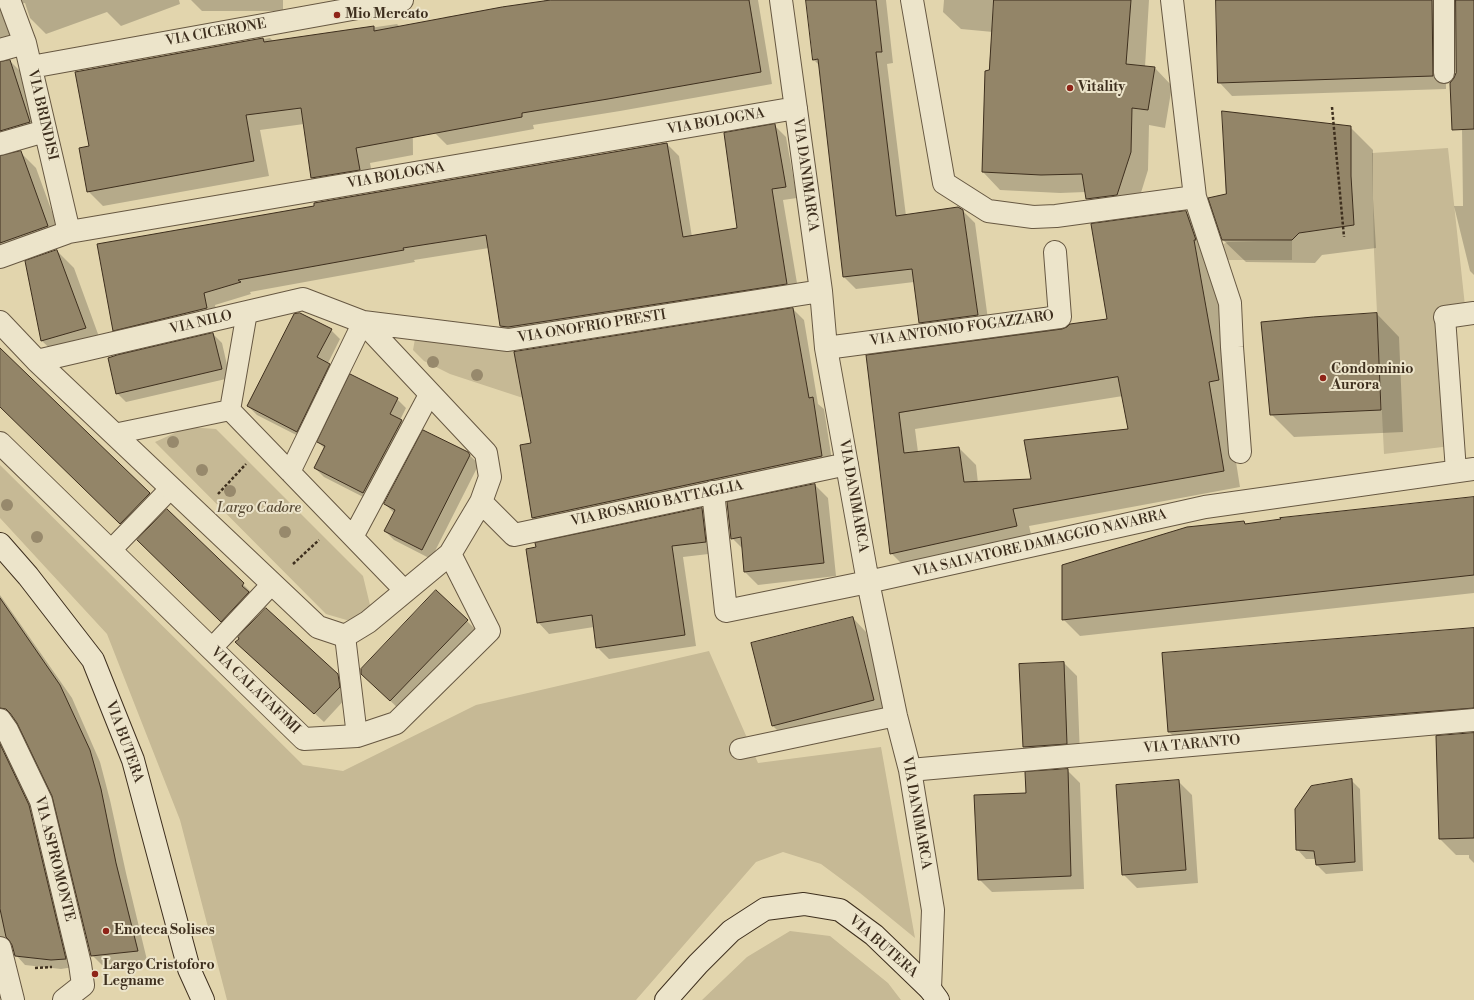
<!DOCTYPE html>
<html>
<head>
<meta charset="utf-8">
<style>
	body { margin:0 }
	canvas { display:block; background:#e2d5ad }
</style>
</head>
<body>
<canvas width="1474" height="1000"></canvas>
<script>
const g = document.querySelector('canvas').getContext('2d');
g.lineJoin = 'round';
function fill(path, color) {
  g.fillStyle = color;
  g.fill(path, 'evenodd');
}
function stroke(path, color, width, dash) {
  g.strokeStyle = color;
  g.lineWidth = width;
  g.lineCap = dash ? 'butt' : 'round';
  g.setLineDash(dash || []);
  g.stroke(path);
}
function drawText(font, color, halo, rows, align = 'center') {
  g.font = font + ' "Libre Bodoni",serif';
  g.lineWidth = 4;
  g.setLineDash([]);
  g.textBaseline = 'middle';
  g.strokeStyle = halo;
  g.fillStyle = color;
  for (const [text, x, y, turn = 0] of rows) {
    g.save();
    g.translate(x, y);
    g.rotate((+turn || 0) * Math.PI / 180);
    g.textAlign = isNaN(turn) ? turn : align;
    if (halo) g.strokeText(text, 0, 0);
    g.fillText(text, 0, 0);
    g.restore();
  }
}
fill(new Path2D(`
	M1448,148L1465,306L1442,315L1451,446L1384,454L1374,252L1372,153Z
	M1292,240V260H1220L1223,244L1228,242Z
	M415,339L514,351L523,398L450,374L424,361L413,350Z
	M188,427L216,429L363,576L370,605L350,621L326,614L155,442Z
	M0,465L303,765L343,771L476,705L709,651L758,763L881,747L915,938L860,893L821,864L783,852L756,862L636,1000H227L180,820L107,634L0,518Z
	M790,931L830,936L888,983L901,1000H702L747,957Z`), '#c6b995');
fill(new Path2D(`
	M0,0H179L180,4L121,26L107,12L46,34L30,18L25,3L20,4L21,43L6,57L4,62L10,61L26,77L45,138L6,151L3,157L20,152L36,168L63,242L0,265Z
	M191,0H283V11H202Z
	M544,0H758L772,84L620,111L533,125L534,129L447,145L435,133L445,17L544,3Z
	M806,0H886L893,63L887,64L906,216L963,211L975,223L989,327L932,334L920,323L914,282L856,289L844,277L819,65L814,60Z
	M944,0H1149L1145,67L1155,68L1172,86L1165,128L1149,125L1148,170L1135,212L1105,216L1087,199L1086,192L1060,193L1000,190L983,172L993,32L961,29L943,12Z
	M1217,0H1474V275L1470,271L1454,206H1463L1462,129L1455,79L1456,73V2L1452,3L1445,13L1446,89L1232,96L1219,82Z
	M397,24L412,39L413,155L370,163L374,184L326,193L312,178L304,124L260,130L269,176L103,206L88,191L90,147L76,73L270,38L274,42Z
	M774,125L786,137L797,198L783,200L799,295L513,338L501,326L489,248L414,260L415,262L250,292L251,294L215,305L219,320L125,342L113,330L98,245L667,144L679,156L692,237L738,229Z
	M1350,127L1373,150V199L1376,248L1322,255L1315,263L1246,262L1223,240L1227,195Z
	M1186,212L1203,229L1210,257L1235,397L1226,399L1240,487L1029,526L1033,542L908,570L891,553L867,356L1062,330L1109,320ZM1123,396L1129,430L1032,480L978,483L976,465L959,448L918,452L915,429Z
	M57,251L74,268L102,345L59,357L42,341Z
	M793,309L804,320L818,404L824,409L833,467L543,529L532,518L521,446L532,444Z
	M1377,314L1399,337L1403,432L1294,437L1271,414Z
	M331,330L340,339L328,363L338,373L306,440L257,415L248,406Z
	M213,334L222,343L230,378L126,402L117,393Z
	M0,349L163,507L134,536L0,406Z
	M397,399L406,408L400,420L411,430L373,502L324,477L315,468L325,449L318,442Z
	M467,453L479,464L431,559L394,540L385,531L394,513L385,504Z
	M815,485L828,498L836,576L758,585L745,572L743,549L732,538Z
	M1474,498V593L1080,636L1063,619L1244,522L1246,525Z
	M702,509L713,520L717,553L683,557L696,646L609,659L597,647L594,627L549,634L538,622Z
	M167,510L252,593L231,630L138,540Z
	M0,595L72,698L100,762L110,800L126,873L147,960L102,965L92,955L54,798L0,683Z
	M853,618L866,632L887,713L786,739L773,726L752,644Z
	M467,621L480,634L404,714L376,687Z
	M1474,629V725L1186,748L1169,732Z
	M246,651L337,675L347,684L348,696L324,722Z
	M1064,663L1077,676L1080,756L1038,760L1024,747L1020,665Z
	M1474,734V863L1469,858V855H1456L1440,839L1437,737Z
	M3,752L12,760L38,815L74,967L61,969L25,965L16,955L13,945H6L0,948V754Z
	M1067,770L1080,783L1084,889L992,892L979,879L1027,794Z
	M1351,780L1360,789L1363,871L1326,874L1317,865L1316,859H1306L1297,849Z
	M1178,781L1192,795L1198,883L1137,888L1123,874Z`), '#0003');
const building = new Path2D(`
	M551,0H749L761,72L608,99L522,113V117L356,148L360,170L311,178L301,108L246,115L254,161L87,192L79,148L89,146L75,72L263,38L264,42L374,26V31L502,7Z
	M806,0H876L882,52H876L896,216L958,207L963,210L978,315L919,323L912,269L843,277L818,59L813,60Z
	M994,0H1131L1126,64L1155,67L1148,110L1132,108L1131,152L1117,195L1086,199L1082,174L1041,175L982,172L985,71L989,70Z
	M1216,0H1432L1433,76L1218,83Z
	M1456,0H1474V129L1452,130L1450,83L1454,78L1456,73Z
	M10,60L30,122L0,131V62Z
	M1222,111L1351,126V176L1354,225L1299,233L1292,240H1222L1208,198L1226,194Z
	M775,124L786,187L772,189L787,284L508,327L500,326L486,235L403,248L404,250L238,280L241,282L204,293L207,308L113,331L97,244L314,206V203L667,143L683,237L737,228L724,133Z
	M21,151L48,226L0,243V156Z
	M1186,211L1196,240H1194L1219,380L1209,382L1224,471L1013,509L1017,526L890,554L866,355L1062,329L1067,327L1070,324L1107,319L1091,224ZM1118,377L1128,429L1024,440L1031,479L964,482L959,447L904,453L899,413Z
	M57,250L86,328L41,341L25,261Z
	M793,308L809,398L813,397L822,456L532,518L520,445L531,443L514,352Z
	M300,313L332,329L317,357L330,364L297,432L247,406L294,314Z
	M1377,313L1381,410L1270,415L1261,322L1313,317Z
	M213,333L222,369L116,394L108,358L117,355Z
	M0,348L150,493L120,524L0,407Z
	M350,374L398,398L390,414L402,420L363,493L314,468L325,446L317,442Z
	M423,430L468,452L470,455L422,550L384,531L395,510L384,504Z
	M815,484L824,563L744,572L741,537L731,539L727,502Z
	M1474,497V575L1062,620V565L1187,527L1244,521L1245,524L1281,519L1280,518Z
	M702,508L706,542L672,546L685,635L596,648L592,615L537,623L526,549L536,547L535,543Z
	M167,509L244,583L242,586L249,592L221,622L137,540Z
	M436,590L468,620L390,701L361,674V669Z
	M0,598L60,685L90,750L101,789L116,863L138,951L91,956L52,796L17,723L10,713L6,709L0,708Z
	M266,608L338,674L340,687L314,714L235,642L239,639L238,637Z
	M853,617L874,700L772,726L751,643Z
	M1474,628V708L1168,732L1162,653Z
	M1064,662L1067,744L1023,747L1019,664Z
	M1474,733V838L1439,839L1436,736Z
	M0,744L29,805L66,959L51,960L15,956L12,945L9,940L6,937L0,909Z
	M1068,769L1071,876L978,880L974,795L1026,793L1025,772Z
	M1352,779L1355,862L1316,865L1314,851L1296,850L1295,809L1311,786Z
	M1179,780L1186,870L1122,875L1116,785Z`);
fill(building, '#938568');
stroke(building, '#3e2f1e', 1);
const lane = new Path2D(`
	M1444,73V0
	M1445,317L1456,471
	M230,410L247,312
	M114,434L230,410L405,591
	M290,472L363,322
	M353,537L430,393
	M111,550L171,488
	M345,636L357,736
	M211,649L272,584
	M740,749L896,716`);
const street = new Path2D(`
	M9,0L25,43L69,232
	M781,0L821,291L826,348L868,582L896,716L910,770L933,910L930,989
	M912,0L944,183L988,211L1033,217L1056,216L1195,197
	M1172,0L1195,197L1230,303L1232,347L1240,452
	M0,50L25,43
	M31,67L402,0
	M0,144L45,131
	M0,257L69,232L796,108
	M1445,317L1474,313
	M0,322L37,361L318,627L345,636L368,622L450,554L481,502L490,477L486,453L363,322
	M826,348L1060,317L1055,252
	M37,361L303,299L363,322L508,340L821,291
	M0,443L304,739L357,736L396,723L489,631L450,554
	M713,492L726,611L868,582L1205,507L1474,469
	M481,502L514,535L847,464
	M0,720L7,730L41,801L80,964L83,985L64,1000
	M910,770L1474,720
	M0,948L13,1000`);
const secondary = new Path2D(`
	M0,544L28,576L93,660L133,760L189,969L203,1000
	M666,1000L698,964L731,931L765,909L804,904L840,910L874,935L930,989L938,1000`);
stroke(lane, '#675842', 22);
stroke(street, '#675842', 24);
stroke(secondary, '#3e2f1e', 24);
stroke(new Path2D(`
	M1332,107L1344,237
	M218,494L246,464
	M293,564L319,540
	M35,968L52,967
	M111,984L162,980`), '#3e2f1e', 2.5, [3, 2]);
stroke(lane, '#ece4ca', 20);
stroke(street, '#ece4ca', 22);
stroke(secondary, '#ece4ca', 22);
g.fillStyle = '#97896c';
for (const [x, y] of [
	[433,362],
	[477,375],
	[173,442],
	[202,470],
	[230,491],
	[7,505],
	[285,532],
	[37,537]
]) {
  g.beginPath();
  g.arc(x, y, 6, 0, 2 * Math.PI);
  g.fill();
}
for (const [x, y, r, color] of [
	[337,15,4,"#8f2418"],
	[1070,88,4,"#8f2418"],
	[1323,378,4,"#8f2418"],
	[106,931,4,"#8f2418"],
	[95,974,4,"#8f2418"]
]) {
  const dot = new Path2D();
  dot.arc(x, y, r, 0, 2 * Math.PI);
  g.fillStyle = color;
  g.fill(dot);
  stroke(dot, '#ece4ca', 1.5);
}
drawText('bold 14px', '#3e2f1e', '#ece4ca', [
	["Mio Mercato",345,15],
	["Vitality",1078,88],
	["Condominio",1331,370],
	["Aurora",1331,386],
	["Enoteca Solises",114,931],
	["Largo Cristoforo",103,966],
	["Legname",103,982]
], 'left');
drawText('14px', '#3e2f1e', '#ece4ca', [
	["VIA CICERONE",216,33,-10],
	["VIA BRINDISI",42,115,77],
	["VIA BOLOGNA",716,122,-10],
	["VIA DANIMARCA",805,175,82],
	["VIA BOLOGNA",396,176,-10],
	["VIA NILO",201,323,-13],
	["VIA ONOFRIO PRESTI",592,327,-9],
	["VIA ANTONIO FOGAZZARO",962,329,-8],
	["VIA DANIMARCA",853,496,80],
	["VIA ROSARIO BATTAGLIA",657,504,-12],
	["VIA SALVATORE DAMAGGIO NAVARRA",1040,544,-13],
	["VIA CALATAFIMI",255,691,44],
	["VIA BUTERA",124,742,70],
	["VIA TARANTO",1192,745,-5],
	["VIA DANIMARCA",916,813,80],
	["VIA ASPROMONTE",54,859,76],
	["VIA BUTERA",883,947,41]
]);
drawText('italic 14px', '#594b36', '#ece4ca', [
	["Largo Cadore",259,509]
]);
</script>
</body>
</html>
